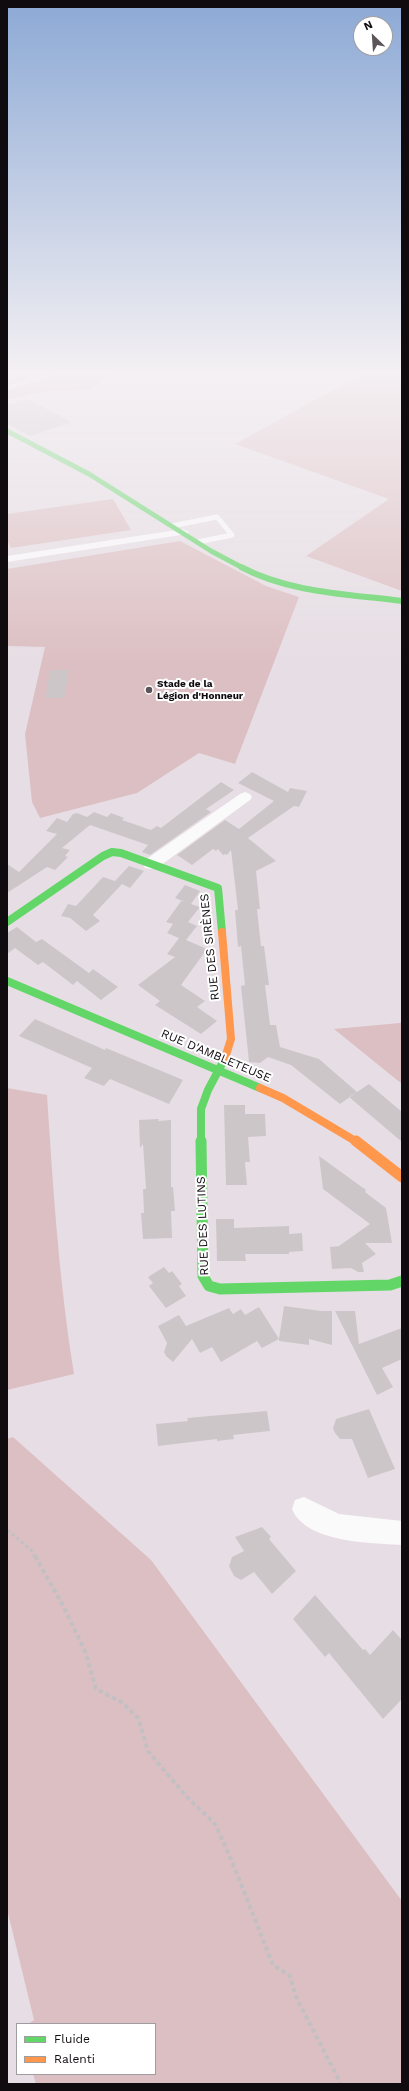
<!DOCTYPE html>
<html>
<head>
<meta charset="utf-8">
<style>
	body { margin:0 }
	#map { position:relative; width:409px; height:2091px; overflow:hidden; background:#e6dee4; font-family:"Work Sans",sans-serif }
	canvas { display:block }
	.frame { position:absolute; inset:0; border:8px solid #100b0f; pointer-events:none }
	.legend { position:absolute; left:16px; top:2023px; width:140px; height:52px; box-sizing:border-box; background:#fff; border:1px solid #9f9d9f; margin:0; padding:5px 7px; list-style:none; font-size:12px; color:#100b0f }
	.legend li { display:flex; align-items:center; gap:8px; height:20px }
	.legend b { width:20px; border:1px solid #9f9d9f }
	.north { position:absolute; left:353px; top:16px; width:40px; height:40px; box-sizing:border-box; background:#fff; border:1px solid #9f9d9f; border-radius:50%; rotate:335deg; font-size:11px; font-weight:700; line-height:16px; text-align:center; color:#100b0f }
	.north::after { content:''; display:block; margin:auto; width:14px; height:18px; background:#5b555a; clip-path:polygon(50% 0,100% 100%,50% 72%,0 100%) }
</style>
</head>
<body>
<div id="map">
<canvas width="409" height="2091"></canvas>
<div class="frame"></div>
<ul class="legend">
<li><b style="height:5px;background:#63d668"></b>Fluide</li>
<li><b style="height:5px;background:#ff974d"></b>Ralenti</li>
</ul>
<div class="north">N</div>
</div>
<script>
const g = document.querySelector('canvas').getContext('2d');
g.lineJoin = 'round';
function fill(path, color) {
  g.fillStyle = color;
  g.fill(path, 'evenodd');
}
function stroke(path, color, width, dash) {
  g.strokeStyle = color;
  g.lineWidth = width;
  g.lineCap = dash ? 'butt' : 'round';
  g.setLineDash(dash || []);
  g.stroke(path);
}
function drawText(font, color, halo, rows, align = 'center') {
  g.font = font + ' "Work Sans",sans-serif';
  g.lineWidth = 4;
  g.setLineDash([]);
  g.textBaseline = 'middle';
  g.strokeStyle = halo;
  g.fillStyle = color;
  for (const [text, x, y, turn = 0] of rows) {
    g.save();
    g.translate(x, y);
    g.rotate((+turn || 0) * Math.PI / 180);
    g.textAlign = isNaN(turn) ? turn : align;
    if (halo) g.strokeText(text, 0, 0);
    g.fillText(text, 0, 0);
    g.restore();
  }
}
fill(new Path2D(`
	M7,372H115L90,390L50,391L7,399Z
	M361,372H402V591L306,556L389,499L235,444L353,379Z
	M113,499L131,530L11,548L7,540V514Z
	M180,541L266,586L299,597L235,764L199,753L137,793L40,818L32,802L25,734L45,647L7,646V569Z
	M402,1022V1084L334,1029L400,1023Z
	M7,1088L47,1095C53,1188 59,1282 74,1374L7,1390Z
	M13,1437L151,1560L402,1901V2084H36L33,2074H155V2024H28L34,2020L7,1909V1439Z`), '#dcbfc2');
fill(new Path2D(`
	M27,399L72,422L30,436L7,424V405Z
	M50,670H69L64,698H45Z
	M252,772L288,792L290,788L307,791L299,807L294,806L248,838L276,861L256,871L260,909H257L261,946H264L269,985H265L270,1025H276L280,1047L319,1059L357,1092L369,1084L402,1112V1142L349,1097L357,1092L340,1104L291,1065L268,1057L260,1063L249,1062L241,986L245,985L241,946L238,947L235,910H238L231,850L227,855L225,854L223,855L218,849L216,851L213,849L192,865L177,855L225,820L239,829L274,801L238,783Z
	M221,782L234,790L206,809L211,812L150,855L142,852L148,845L90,825L62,848L70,850L65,856L68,857L55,870L47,867L7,893V864L19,872L57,834L46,831L57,818L67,822L73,814L77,813L87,817L94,812L107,817L111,813L124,818L122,820L151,830L157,826L161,828Z
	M129,866L144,871L130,888L122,884L93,915L100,921L86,931L70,918L61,916L68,904L76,906L103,877L115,881Z
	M185,885L200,891L191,904L200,907L188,922L197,926L186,940L207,949L181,985L205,1001L197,1007L217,1021L201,1034L155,1005L160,1001L138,985L175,957L167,954L179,938L167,933L173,924L166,922L182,900L185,902L175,898Z
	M17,927L36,942L42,939L89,973L93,969L118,987L101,1000L77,981L73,985L43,962L38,965L15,948L7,954V933Z
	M35,1019L105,1050L106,1048L183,1080L169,1104L110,1079L104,1086L84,1078L92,1068L19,1036Z
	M224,1105H245V1114H265L266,1136L248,1137L250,1162H245L247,1185H226Z
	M159,1119L158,1121L171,1120V1187H173L175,1211H171L172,1238L143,1239L141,1213H144L143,1189H146L143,1144L140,1148L139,1120Z
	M319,1156L366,1190L365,1192L386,1208L392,1243H365L376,1254L362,1263L364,1272H358L351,1268L332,1269L330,1247L339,1246L370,1224L323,1189Z
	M216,1219H234V1228L289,1226V1234L302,1233L303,1251L289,1252V1254H245L246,1261H217Z
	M164,1267L169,1273L172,1271L182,1284L179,1286L186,1296L166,1308L149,1286L153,1283L148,1277Z
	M284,1306L321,1311H332V1345L309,1339V1345L279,1341V1339L262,1348L257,1341L221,1362L212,1347L200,1353L192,1339L173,1362L166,1356L164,1352L167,1343L158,1326L179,1315L186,1326L229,1308L233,1314L241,1309L245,1315L259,1307L279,1339Z
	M335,1311H355L359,1344L402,1328V1359L382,1368L393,1387L377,1395Z
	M369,1409L395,1469L368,1478L352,1439H340L335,1433L333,1428L336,1419Z
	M267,1411L270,1431L233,1435L234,1439L217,1441V1439L158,1446L156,1424L188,1421L187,1418Z
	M262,1527L271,1537L269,1539L296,1571L272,1594L254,1572L241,1580L234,1576L229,1566L232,1557L244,1551L235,1537Z
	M315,1595L363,1650L365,1649L370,1655L393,1630L402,1640V1699L383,1719L329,1653L325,1657L293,1619Z`), '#cdc6c9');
stroke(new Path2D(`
	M7,1530L31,1550L35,1557`), '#c3c0c3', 3, [3.5, 2.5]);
stroke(new Path2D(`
	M35,1556L62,1604L85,1651L96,1689L123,1703L138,1718L148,1751L185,1795L215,1824L231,1859L273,1965L290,1976L296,1997L341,2084`), '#c3c0c3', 4, [4.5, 3]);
stroke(new Path2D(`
	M24,372L31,380L59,372
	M7,388L31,380
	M172,526L217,517L232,535L198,542`), '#fbfafb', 5);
fill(new Path2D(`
	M183,529L189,532L187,534L7,562V556Z
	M245,792L250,794L252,797L250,800L157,868L151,869L145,868L143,864L145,860L240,794Z
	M304,1497L339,1514L402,1521V1545C371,1543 306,1543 292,1509L295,1500Z`), '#fbfafb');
stroke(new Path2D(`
	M7,431L89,474L211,551L243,568`), '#63d668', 5);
stroke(new Path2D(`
	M241,567C290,593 348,594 402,601`), '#63d668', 6);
stroke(new Path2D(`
	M7,922L103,856L112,852L121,853L218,888L222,932
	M7,981L260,1088
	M201,1142V1109L208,1090L225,1058`), '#63d668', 8);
stroke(new Path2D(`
	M201,1141L203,1276L209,1286L220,1289L390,1285L402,1281`), '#63d668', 11);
stroke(new Path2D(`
	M222,932L231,1039L225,1058
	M260,1088L283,1098L357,1142`), '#ff974d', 8);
stroke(new Path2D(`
	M356,1141L402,1177`), '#ff974d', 11);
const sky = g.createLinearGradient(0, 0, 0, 665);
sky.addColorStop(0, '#8ca9d5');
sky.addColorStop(0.56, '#f4f0f3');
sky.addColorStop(1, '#f4f0f300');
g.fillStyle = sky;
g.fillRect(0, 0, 409, 665);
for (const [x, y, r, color] of [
	[149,690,4,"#5b555a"]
]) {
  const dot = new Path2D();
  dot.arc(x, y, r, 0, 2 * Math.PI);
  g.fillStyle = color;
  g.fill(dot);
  stroke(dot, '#fff', 1.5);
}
drawText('bold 10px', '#100b0f', '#fff', [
	["Stade de la",157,684],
	["Légion d'Honneur",157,696]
], 'left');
drawText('12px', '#100b0f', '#fff', [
	["RUE DES SIRÈNES",210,947,-96],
	["RUE D'AMBLETEUSE",216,1056,23],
	["RUE DES LUTINS",203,1226,-92]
]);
</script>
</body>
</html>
